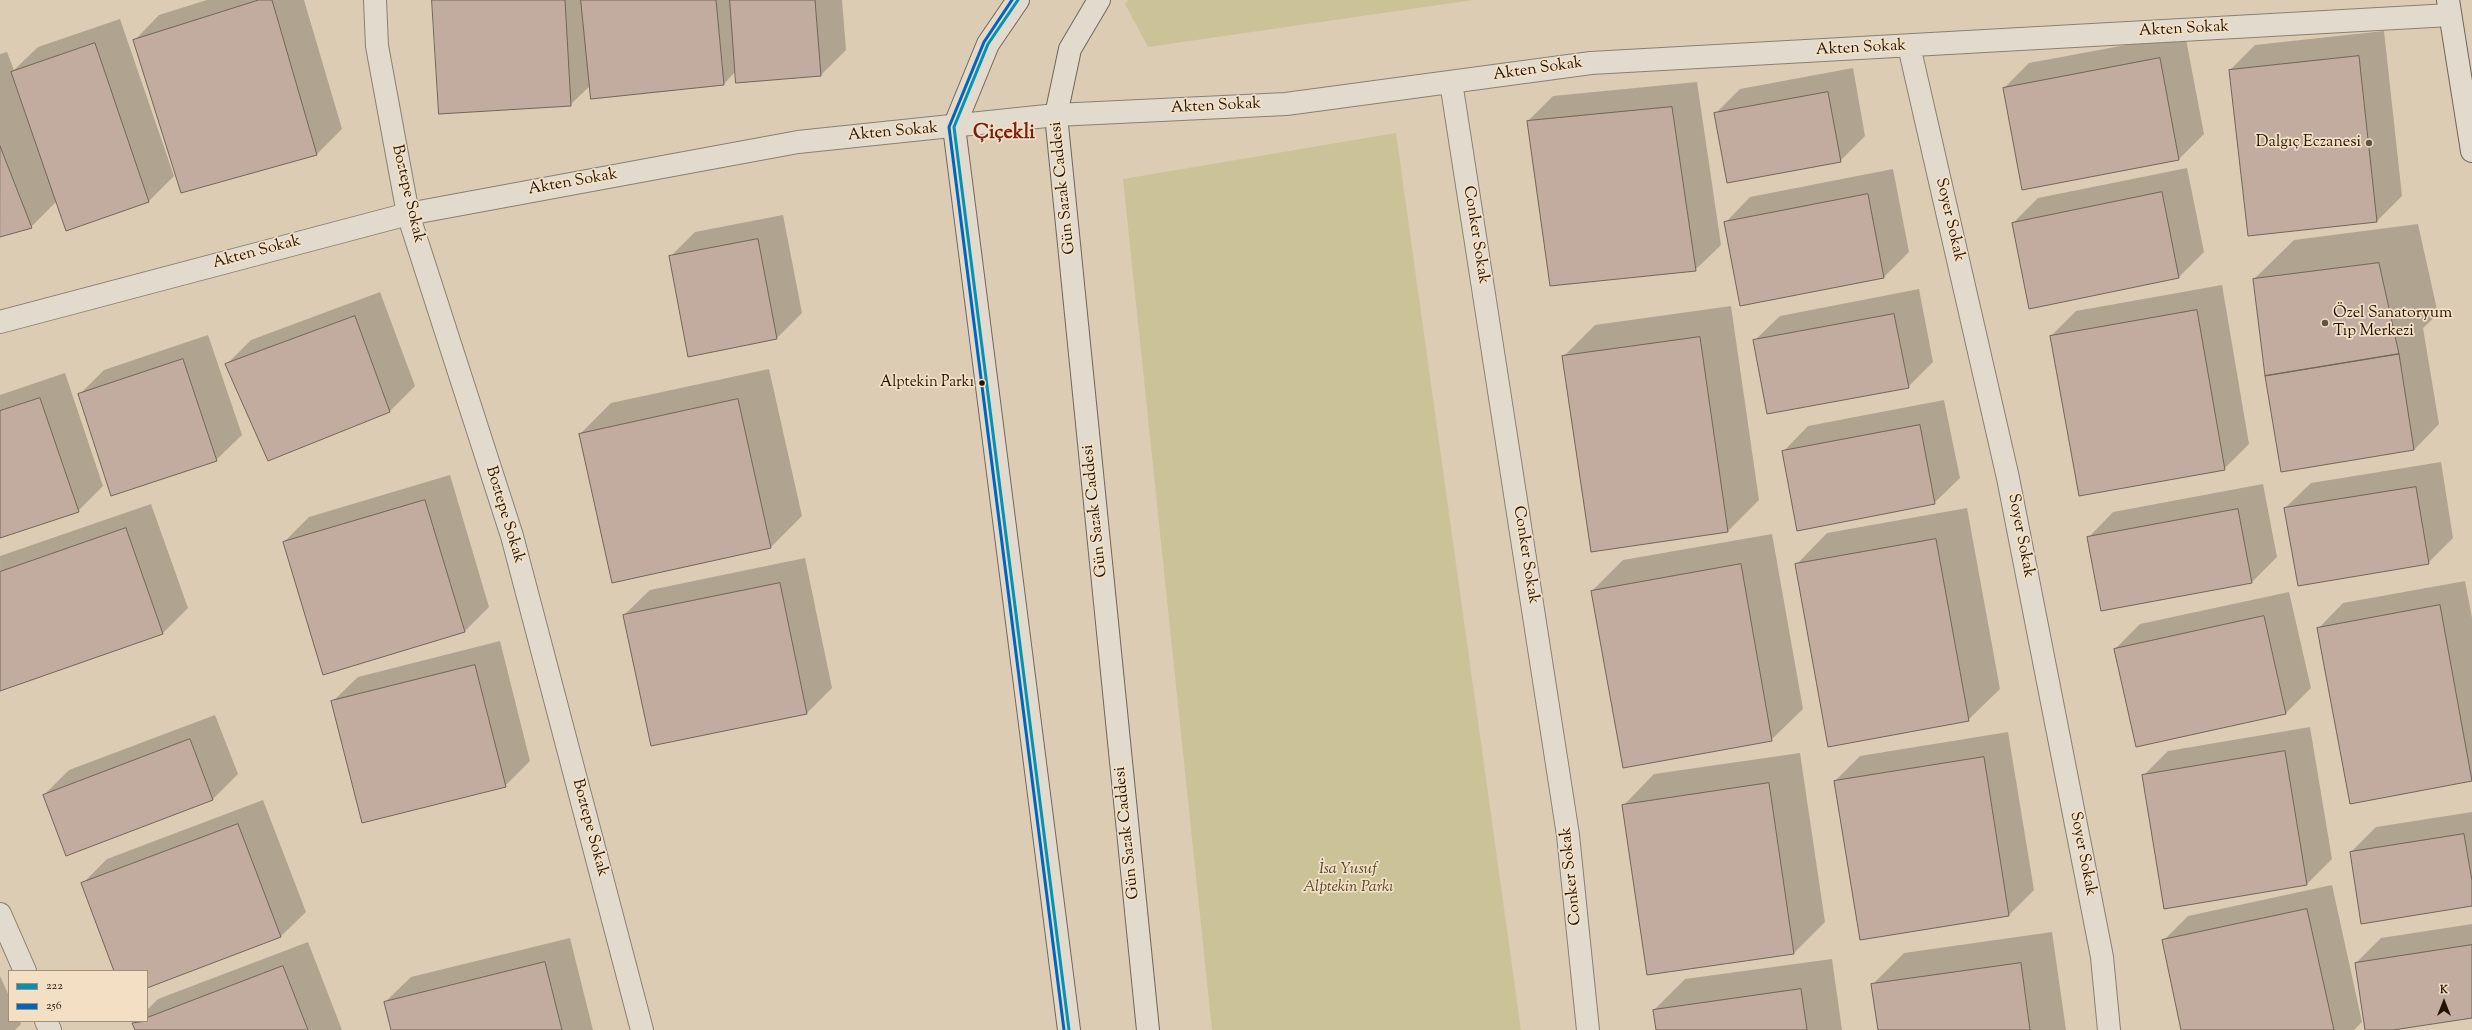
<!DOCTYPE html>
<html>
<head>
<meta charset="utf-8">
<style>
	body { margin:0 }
	#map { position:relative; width:2472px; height:1030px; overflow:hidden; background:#dcccb4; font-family:"Sorts Mill Goudy",serif }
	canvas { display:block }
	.legend { position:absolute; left:8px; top:970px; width:140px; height:52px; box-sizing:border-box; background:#f3e0c4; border:1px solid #9f8e78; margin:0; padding:5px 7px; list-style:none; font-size:12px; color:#221305 }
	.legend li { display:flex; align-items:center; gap:8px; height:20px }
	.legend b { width:20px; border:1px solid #9f8e78 }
	.north { position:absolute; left:2424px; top:982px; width:40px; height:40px; -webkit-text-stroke:3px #f3e0c4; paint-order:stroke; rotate:0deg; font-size:11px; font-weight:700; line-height:16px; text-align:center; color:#221305 }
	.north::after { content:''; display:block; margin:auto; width:14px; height:18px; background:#221305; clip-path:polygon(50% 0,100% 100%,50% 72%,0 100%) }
</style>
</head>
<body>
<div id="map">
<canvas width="2472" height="1030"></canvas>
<ul class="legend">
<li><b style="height:5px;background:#0592b0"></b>222</li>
<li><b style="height:5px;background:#0065bd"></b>256</li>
</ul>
<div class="north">K</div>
</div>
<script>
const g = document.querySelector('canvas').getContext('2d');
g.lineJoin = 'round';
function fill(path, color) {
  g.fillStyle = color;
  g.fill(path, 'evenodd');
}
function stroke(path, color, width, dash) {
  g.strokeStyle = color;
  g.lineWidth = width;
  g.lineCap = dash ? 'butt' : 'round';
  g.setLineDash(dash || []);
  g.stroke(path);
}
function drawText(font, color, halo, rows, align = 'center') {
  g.font = font + ' "Sorts Mill Goudy",serif';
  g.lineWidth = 3.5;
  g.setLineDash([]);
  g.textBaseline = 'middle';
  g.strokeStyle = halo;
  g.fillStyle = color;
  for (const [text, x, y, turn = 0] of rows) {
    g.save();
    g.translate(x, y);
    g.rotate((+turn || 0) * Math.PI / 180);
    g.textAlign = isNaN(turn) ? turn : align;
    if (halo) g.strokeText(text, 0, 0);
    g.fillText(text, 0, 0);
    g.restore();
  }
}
fill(new Path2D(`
	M1128,0H1473L1148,47L1125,4Z
	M1396,133L1521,1030H1212L1123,179Z`), '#ccc297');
fill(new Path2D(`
	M207,0H304L342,129L317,154L134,41L159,15Z
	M433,0H842L846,50L821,75L737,82L736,71L724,84L590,86L570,105Z
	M120,19L174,176L149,201H57L31,227L0,236V54L7,52L14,70L38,47Z
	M2384,31L2402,196L2377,221L2249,235L2230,70L2255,45Z
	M2185,34L2204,134L2179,159L2023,188L2004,88L2029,63Z
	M1853,68L1865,136L1840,161L1715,114L1740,89Z
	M1697,82L1721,245L1695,270L1528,121L1553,96Z
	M2187,168L2204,252L2179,277L2030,308L2013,223L2038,198Z
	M1893,169L1909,252L1884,277L1725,223L1750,197Z
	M783,215L802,313L777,338L670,257L695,232Z
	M2418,224L2438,314L2423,328L2439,424L2414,450L2254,279L2294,240Z
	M2222,285L2249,444L2224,469L2051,336L2076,311Z
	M1919,289L1933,362L1908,387L1754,341L1780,316Z
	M380,292L415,386L390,411L268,460L226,365L251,340Z
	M1731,306L1759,500L1728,531L1564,356L1595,325Z
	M208,335L242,435L216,460L79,395L104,370Z
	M769,369L802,516L771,547L580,434L611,403Z
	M65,373L103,486L78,511L0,537V395Z
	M1944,400L1960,478L1934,503L1783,452L1808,426Z
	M2441,462L2453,538L2428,563L2285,508L2311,483Z
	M450,475L489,607L464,632L284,542L309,517Z
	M2263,484L2277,557L2252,582L2088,538L2113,512Z
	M151,504L188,608L163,633L1,690L0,556Z
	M1967,508L2000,689L1968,720L1796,565L1827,533Z
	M1772,534L1803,709L1771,740L1592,591L1623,560Z
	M805,558L832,688L807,713L624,615L650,590Z
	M2465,581L2472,618V780L2350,803L2318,629L2343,603Z
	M2289,592L2311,688L2286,713L2115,649L2140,624Z
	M500,641L530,761L505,786L332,702L358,677Z
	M215,715L238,774L213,799L44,795L69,770Z
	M2310,727L2332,859L2307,884L2165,908L2143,776L2168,751Z
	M2008,732L2034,890L2009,915L1835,781L1860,756Z
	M1800,753L1825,922L1794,953L1648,974L1623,806L1654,774Z
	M263,800L306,912L280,937L147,987V971H115L82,884L107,859Z
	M2472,812V905L2351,852L2376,827Z
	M2332,885L2362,1022L2354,1030H2182L2163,941L2188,916Z
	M2472,924V1017L2386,1030H2366L2356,963L2381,938Z
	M2052,932L2066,1030H1879L1873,984L1904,953Z
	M570,938L593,1030H392L385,1002L411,977Z
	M308,942L342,1030H136L133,1024L136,1021H147V1010L158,999Z
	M1832,959L1842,1030H1657L1654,1010L1685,979Z
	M0,976L9,996V1021H20L21,1024L15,1030H0Z`), '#0003');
const building = new Path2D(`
	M259,0H272L317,155L181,193L133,40Z
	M432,0H565L571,106L439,114Z
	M581,0H716L724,85L591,99Z
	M730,0H815L821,76L736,83Z
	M95,43L149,202L66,231L11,72Z
	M2359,56L2377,222L2248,236L2229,70Z
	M2160,58L2179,160L2022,190L2003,88Z
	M1828,92L1841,162L1727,183L1714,113Z
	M1672,107L1696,271L1550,286L1527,121Z
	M0,146L32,228L0,237Z
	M2162,192L2179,278L2029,309L2012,223Z
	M1868,194L1884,278L1740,306L1724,222Z
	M758,239L777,339L688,357L669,256Z
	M2379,263L2399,354L2265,376L2253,279Z
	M2197,310L2225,470L2079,496L2050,336Z
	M1894,314L1909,388L1767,414L1753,340Z
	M355,316L390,412L268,461L225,364Z
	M1700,337L1728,532L1591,552L1562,356Z
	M2399,354L2414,450L2281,472L2265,376Z
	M183,359L217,461L111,496L78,394Z
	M40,398L79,512L0,538V411Z
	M738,399L771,548L612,583L579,434Z
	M1920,425L1935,504L1797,531L1782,451Z
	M2416,487L2429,564L2298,586L2284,508Z
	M425,500L465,632L323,675L283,542Z
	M2238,509L2252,583L2101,611L2087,537Z
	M126,528L163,634L0,691V572Z
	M1936,539L1969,721L1828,747L1795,564Z
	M1741,564L1772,741L1623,768L1591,591Z
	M780,583L807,714L651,746L623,615Z
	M2440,605L2472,781L2350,804L2317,628Z
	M2264,616L2286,714L2136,747L2114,649Z
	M475,665L506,787L362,823L331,701Z
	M190,739L213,800L66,856L43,795Z
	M2285,751L2307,885L2164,909L2142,775Z
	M1984,757L2009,916L1860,940L1834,781Z
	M1769,783L1794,954L1647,975L1622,805Z
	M238,824L281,937L147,988V971H114L81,883Z
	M2464,834L2472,881V906L2361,924L2350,852Z
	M2307,909L2334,1030H2181L2162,940Z
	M2472,945V1018L2393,1030H2365L2355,963Z
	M545,962L562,1030H391L384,1002Z
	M2021,963L2030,1030H1878L1871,984Z
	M283,966L308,1030H135L132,1023L147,1021V1018Z
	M1801,989L1807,1030H1656L1653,1010Z`);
fill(building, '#c2ac9f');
stroke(building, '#716659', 1);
const minor = new Path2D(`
	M375,0L377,46L408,214L512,536L642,1030
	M1909,46L2008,478L2102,957L2109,1030
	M1451,82L1568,835L1588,1030
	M0,322L408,214L798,142L1056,115L1286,104L1591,63L2450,15
	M0,914L25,971
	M46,1021L50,1030`);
const secondary = new Path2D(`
	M1018,0L988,44L954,127L1069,1030
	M1099,0L1070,49L1056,115L1148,1030
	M2448,0L2472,151`);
stroke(minor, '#8a8071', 24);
stroke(secondary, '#716659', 24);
stroke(minor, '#e3dace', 22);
stroke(secondary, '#e3dace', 22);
stroke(new Path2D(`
	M1018,0L988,44L954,127L1069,1030`), '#0592b0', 3);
stroke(new Path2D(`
	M1012,0L984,42L949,127L1064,1030`), '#0065bd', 3);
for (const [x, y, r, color] of [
	[2369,143,4,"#635442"],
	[2325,323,4,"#635442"],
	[982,383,3.5,"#221305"]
]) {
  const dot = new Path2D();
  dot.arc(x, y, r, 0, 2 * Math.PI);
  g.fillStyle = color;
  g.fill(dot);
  stroke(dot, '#f3e0c4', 1.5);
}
drawText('15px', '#221305', '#f3e0c4', [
	["Alptekin Parkı",974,383]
], 'right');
drawText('16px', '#221305', '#f3e0c4', [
	["Akten Sokak",2184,30,-3],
	["Akten Sokak",1861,49,-3],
	["Akten Sokak",1538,70,-8],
	["Akten Sokak",1216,107,-3],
	["Akten Sokak",893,133,-5],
	["Akten Sokak",573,183,-10],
	["Gün Sazak Caddesi",1064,188,-96],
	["Boztepe Sokak",407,194,77],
	["Soyer Sokak",1949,220,77],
	["Conker Sokak",1475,235,81],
	["Akten Sokak",257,253,-15],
	["Gün Sazak Caddesi",1096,511,-96],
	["Boztepe Sokak",504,515,73],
	["Soyer Sokak",2020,536,79],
	["Conker Sokak",1525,555,81],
	["Boztepe Sokak",589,828,75],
	["Gün Sazak Caddesi",1128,833,-96],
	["Soyer Sokak",2082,854,79],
	["Conker Sokak",1572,876,-96]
]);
drawText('16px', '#221305', '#f3e0c4', [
	["Dalgıç Eczanesi",2361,143],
	["Özel Sanatoryum",2333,314,"left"],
	["Tıp Merkezi",2333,332,"left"]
], 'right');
drawText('italic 16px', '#51452a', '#f3e0c4', [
	["İsa Yusuf",1348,870],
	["Alptekin Parkı",1348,888]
]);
drawText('bold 20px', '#7a1f14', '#f3e0c4', [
	["Çiçekli",1004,135]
]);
</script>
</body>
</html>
